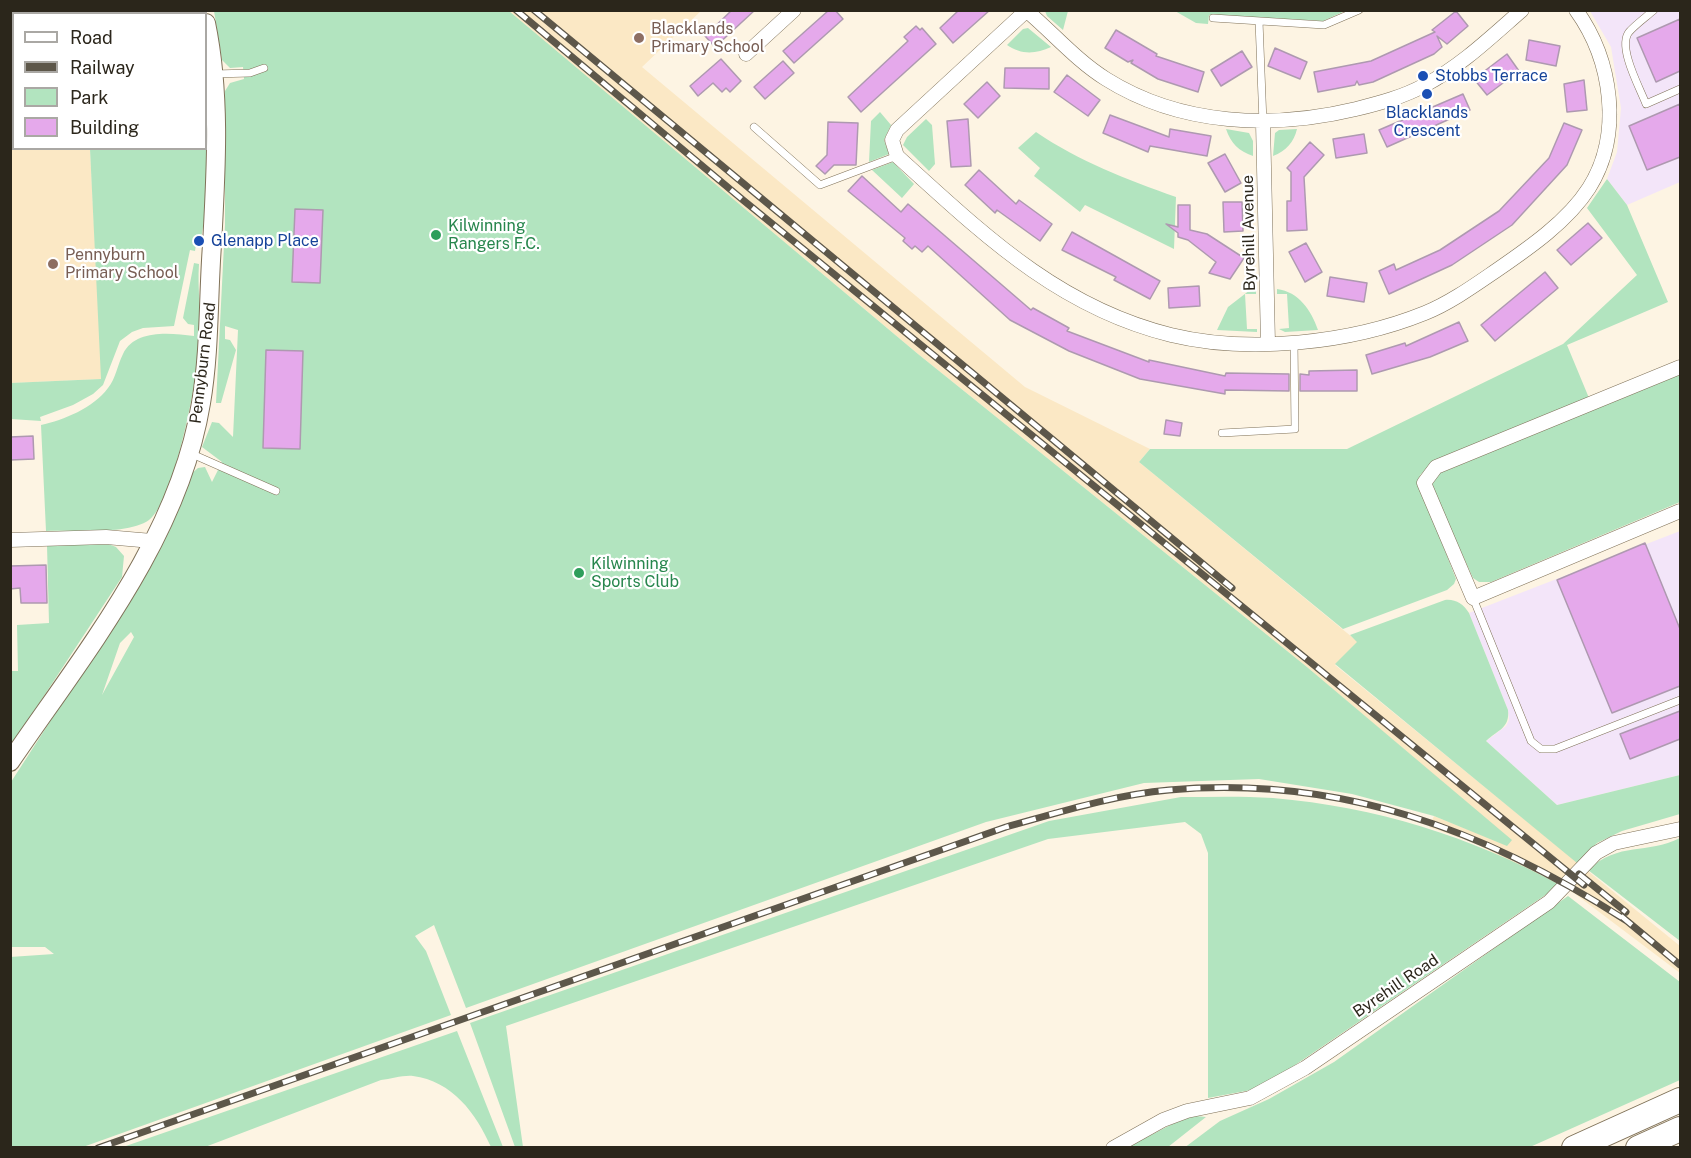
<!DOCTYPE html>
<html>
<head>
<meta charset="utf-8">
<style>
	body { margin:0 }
	#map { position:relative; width:1691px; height:1158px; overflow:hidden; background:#fdf4e3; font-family:"Public Sans",sans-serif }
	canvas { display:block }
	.frame { position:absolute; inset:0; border:12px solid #2b261b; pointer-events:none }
	.legend { position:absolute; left:12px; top:12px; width:195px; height:138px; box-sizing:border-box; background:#fff; border:2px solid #aaa8a4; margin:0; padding:8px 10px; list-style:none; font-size:18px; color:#2b261b }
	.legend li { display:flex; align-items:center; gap:12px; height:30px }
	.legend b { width:30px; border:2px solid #aaa8a4 }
</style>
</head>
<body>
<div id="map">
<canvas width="1691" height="1158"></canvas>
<div class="frame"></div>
<ul class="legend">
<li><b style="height:8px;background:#fff"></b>Road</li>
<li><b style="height:8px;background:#5d574a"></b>Railway</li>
<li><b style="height:16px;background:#b2e4bf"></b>Park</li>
<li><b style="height:16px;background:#e5a9eb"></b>Building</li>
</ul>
</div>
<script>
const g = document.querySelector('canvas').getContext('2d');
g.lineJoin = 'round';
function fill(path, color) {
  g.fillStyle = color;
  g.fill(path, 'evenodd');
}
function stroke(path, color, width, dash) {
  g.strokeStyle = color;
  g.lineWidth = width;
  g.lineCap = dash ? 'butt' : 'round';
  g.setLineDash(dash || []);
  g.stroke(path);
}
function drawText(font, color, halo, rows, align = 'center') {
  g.font = font + ' "Public Sans",sans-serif';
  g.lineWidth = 4.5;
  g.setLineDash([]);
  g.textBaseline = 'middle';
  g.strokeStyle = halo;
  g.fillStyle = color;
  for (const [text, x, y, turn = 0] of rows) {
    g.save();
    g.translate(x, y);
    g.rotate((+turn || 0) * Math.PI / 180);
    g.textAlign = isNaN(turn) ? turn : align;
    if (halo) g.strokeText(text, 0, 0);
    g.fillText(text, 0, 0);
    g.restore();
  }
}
fill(new Path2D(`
	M509,11H701L642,67L1025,387L1150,449L1139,462L1358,642L1335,665L1680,946V973L1574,893L1472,842L1429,827L1434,816L1477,833L1511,841L1307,667L918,354Z
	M10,115H13L14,148L90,149L102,379L11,383Z`), '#fbe8c5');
fill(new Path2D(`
	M1590,11H1680V182L1627,205L1607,179L1617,152L1621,108L1611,47Z
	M1680,531V775L1557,805L1486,741L1506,726L1509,720L1508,710L1469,613Z`), '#f3e5f9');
fill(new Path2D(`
	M214,11H509L918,354L1307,667L1512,840L1507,846L1434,816L1352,794L1259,779L1144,783L986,822L466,1008L434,925L415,936L426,951L451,1015L83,1147H11L10,957L54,954L45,947H11V782L144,576L178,511L191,474L198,468L205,467L212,482L222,462L202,447L212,422L219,423L233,437L238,330L225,326V339L230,340L236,350L221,403H216L225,225V91L230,83L244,79L243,67L230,68L222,60ZM131,632L134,637L102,695L120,643Z
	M1045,11H1068L1063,30L1047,16Z
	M1175,11H1345L1323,21L1209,15L1208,24L1196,23Z
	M1028,28L1051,47C1036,54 1021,55 1007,45L1023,29Z
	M206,93L208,197L201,239L197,238L195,251L190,250L174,326L143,328L132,332L120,341L103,385L93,394L73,405L40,417L41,421L11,419L10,383L101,379L90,149L206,148Z
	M880,112L891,125L884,140L889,154L869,162L871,121Z
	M926,119L932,125L935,164L929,171L903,145L907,137Z
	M1226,129L1249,133L1253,141V156C1239,151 1231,144 1226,129Z
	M1297,129C1294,142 1286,151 1273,156L1275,133L1279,130Z
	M1036,132C1080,162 1126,179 1176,197L1174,249L1085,205L1080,212L1034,176L1040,168L1018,148Z
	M893,162L914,184L902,198L872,170Z
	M1607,179L1627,205L1668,302L1567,345L1589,398L1432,464L1420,475L1419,484L1456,579L1454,584L1447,590L1343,629L1139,462L1150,449H1347L1563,344L1637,275L1587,208Z
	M194,263L199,264C197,290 202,316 200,342C198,375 175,501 149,520C129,535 72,530 46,531L41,425C64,420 93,408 108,388C116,378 117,366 123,354C135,329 170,333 194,336V325L188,324L183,318Z
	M1277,289C1299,292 1311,310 1318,330L1285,332L1279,329L1289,328L1287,294H1277Z
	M1250,290H1256V294H1245L1247,329H1257V332L1217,330L1228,307Z
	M1680,374V502L1491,582H1479L1473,578L1431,486L1440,473Z
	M106,543L116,547L124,556L122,577L11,746V671H18L17,625L49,623L47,545Z
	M1445,600C1456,599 1463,604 1469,613L1508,710C1510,728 1498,730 1486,741L1557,805L1680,775V814L1622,831L1597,843L1577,863L1335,664L1357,642L1350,635Z
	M1181,797C1211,797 1242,796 1273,798C1377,807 1469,836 1560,885L1273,1080L1251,1090L1208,1098V853L1201,834L1185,822L1048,839L506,1026L523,1147H515L470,1023L1049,821Z
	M1680,838V941L1588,870C1619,841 1647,855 1680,838Z
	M1568,896L1680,982V1080L1530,1147L1184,1148L1220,1121L1269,1099L1334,1062Z
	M457,1031L503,1147H491C476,1113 452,1081 413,1076C403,1075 391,1079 381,1080L205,1147H123Z
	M1196,1116L1206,1117L1168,1147L1126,1148L1184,1118Z`), '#b2e4bf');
const building = new Path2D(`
	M732,10H755L715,47L705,36Z
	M829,10H835L843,19L794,63L783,51Z
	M959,10H990L953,43L940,28Z
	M1456,11L1468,26L1447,44L1437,36L1442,47L1434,54L1373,82L1359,85L1357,81L1355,85L1318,92L1314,72L1371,61L1435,32L1432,30Z
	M1680,19V71L1656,82L1637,38Z
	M916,26L920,30L922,28L936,44L861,112L848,97L908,41L904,37Z
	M1116,30L1157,54L1156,56L1204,72L1198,92L1158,79L1131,63L1133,60L1128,62L1105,48Z
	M1529,40L1560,46L1556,66L1526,60Z
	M1275,48L1307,62L1300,79L1268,66Z
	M1242,51L1252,67L1221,86L1211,70Z
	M1507,54L1519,71L1487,95L1474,79Z
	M721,59L741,81L730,92L726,88L722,92L713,83L698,96L690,86Z
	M783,61L794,73L765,99L754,87Z
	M1005,68H1049V89L1004,88Z
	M1067,75L1100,100L1088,116L1054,92Z
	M1584,80L1587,110L1567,112L1564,84Z
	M987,82L1000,96L978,118L964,104Z
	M1463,94L1470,110L1387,147L1379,130Z
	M1680,104V157L1647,170L1629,126Z
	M1110,115L1169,137L1170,129L1211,136L1207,156L1150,146L1148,152L1103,133Z
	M968,119L971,166L951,167L947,121Z
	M828,122L858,123L856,165H834L825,174L816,166L827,155Z
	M1564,123L1582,130L1567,165L1512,225L1452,265L1389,294L1379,271L1394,264L1396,270L1440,250L1499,211L1549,158Z
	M1364,134L1367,153L1336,158L1333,139Z
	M1310,142L1324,155L1304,177L1307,230L1287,231V201H1291V172L1287,168Z
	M1225,154L1241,183L1225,192L1208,163Z
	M979,170L1016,204L1019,200L1052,224L1040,241L997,210L995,213L965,185Z
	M862,176L901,212L908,204L1031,310L1033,308L1069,328L1067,331L1149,362V360L1225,376L1226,373L1289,374V391L1225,390V394L1140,379L1069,351L1010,320L928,246L922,252L915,246L912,249L903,241L905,238L848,191Z
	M1223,202H1242L1243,231L1224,232Z
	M1178,205H1190V230L1207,234L1244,258L1230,279L1209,273L1216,262L1188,240L1178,237V233L1166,224L1178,227Z
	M295,209L323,210L320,283L292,282Z
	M1588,223L1602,238L1571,265L1557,250Z
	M1072,232L1160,281L1150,299L1114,280L1116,277L1062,250Z
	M1306,243L1322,272L1305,282L1289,252Z
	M1545,272L1558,288L1495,341L1481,325Z
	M1330,277L1367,283L1364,302L1327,296Z
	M1199,286L1200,306L1169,308L1168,288Z
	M1459,322L1468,341L1430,357L1372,374L1366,355L1405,343L1406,346Z
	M266,350L303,351L300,449L263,448Z
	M1357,370V391H1300V374L1309,375V371Z
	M1166,420L1182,423L1180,436L1164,434Z
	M33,436L34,459L10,460V437Z
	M1645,543L1680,629V686L1612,713L1557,580Z
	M46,565L47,603H21L20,588L10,589V566Z
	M1680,711V739L1630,759L1620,734Z`);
fill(building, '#e5a9eb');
stroke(building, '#ae99b0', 1.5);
const lane = new Path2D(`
	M1654,10C1646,17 1636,24 1629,32C1617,47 1640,88 1646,104L1680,89
	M1213,18L1324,25L1359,10
	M1259,21L1263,123
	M215,74L250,73L264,68
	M754,127L820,185L897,156
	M1222,433L1295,429L1294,341
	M192,454L276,491
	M1473,598L1531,741L1541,749H1555L1680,700`);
const street = new Path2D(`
	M97,10V14
	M1027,10L897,130L892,140L897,156C981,232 1057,307 1171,335C1249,354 1351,343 1425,313C1450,303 1475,285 1497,270C1529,248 1568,221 1589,188C1623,134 1612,60 1576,10
	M1027,11C1053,33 1077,61 1106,79C1181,126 1273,129 1356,109C1380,103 1403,97 1425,85C1461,66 1491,37 1522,10
	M746,54L794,10
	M1263,123L1268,343
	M1680,367L1436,467L1424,483L1473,598L1680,511
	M10,540L106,537L152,541
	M1113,1148L1163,1120L1187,1111L1250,1098L1305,1068L1549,902L1596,853L1614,843L1680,829`);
const secondary = new Path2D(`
	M10,762C85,652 179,538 201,403C210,350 208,298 212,245C216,171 221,96 206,23`);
const highway = new Path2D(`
	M1574,1148L1680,1100
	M1638,1148L1680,1129`);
stroke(lane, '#7f7158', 8);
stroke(street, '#7f7158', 15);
stroke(secondary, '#7f7158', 20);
stroke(highway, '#7f7158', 26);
stroke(lane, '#fff', 7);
stroke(street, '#fff', 14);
stroke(secondary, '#fff', 18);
stroke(highway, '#fff', 24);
const rail = new Path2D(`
	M516,10L743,200L1584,885
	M534,10L1232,588
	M1579,874L1626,912
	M1621,916L1680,965
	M98,1148L1006,827C1060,812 1113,795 1169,790C1340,775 1485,830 1627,921`);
stroke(rail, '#5d574a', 7);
stroke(rail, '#fff', 4.5, [14]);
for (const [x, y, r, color] of [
	[639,38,6,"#8d6e63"],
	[1423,76,6,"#1a4fb4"],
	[1427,94,6,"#1a4fb4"],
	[436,235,6,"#2e9e5b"],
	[199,241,6,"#1a4fb4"],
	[53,264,6,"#8d6e63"],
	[579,573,6,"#2e9e5b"]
]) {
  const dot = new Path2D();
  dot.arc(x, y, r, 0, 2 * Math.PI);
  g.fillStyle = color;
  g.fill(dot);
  stroke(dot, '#fff', 2);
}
drawText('16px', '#785e54', '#fff', [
	["Blacklands",651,29],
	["Primary School",651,47],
	["Pennyburn",65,255],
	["Primary School",65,273]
], 'left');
drawText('16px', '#164399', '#fff', [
	["Stobbs Terrace",1435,76],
	["Blacklands",1427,113,"center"],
	["Crescent",1427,131,"center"],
	["Glenapp Place",211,241]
], 'left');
drawText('16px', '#27864d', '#fff', [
	["Kilwinning",448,226],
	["Rangers F.C.",448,244],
	["Kilwinning",591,564],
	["Sports Club",591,582]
], 'left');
drawText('16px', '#2b261b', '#fff', [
	["Byrehill Avenue",1249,233,-91],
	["Pennyburn Road",203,363,-83],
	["Byrehill Road",1396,986,-34]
]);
</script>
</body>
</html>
